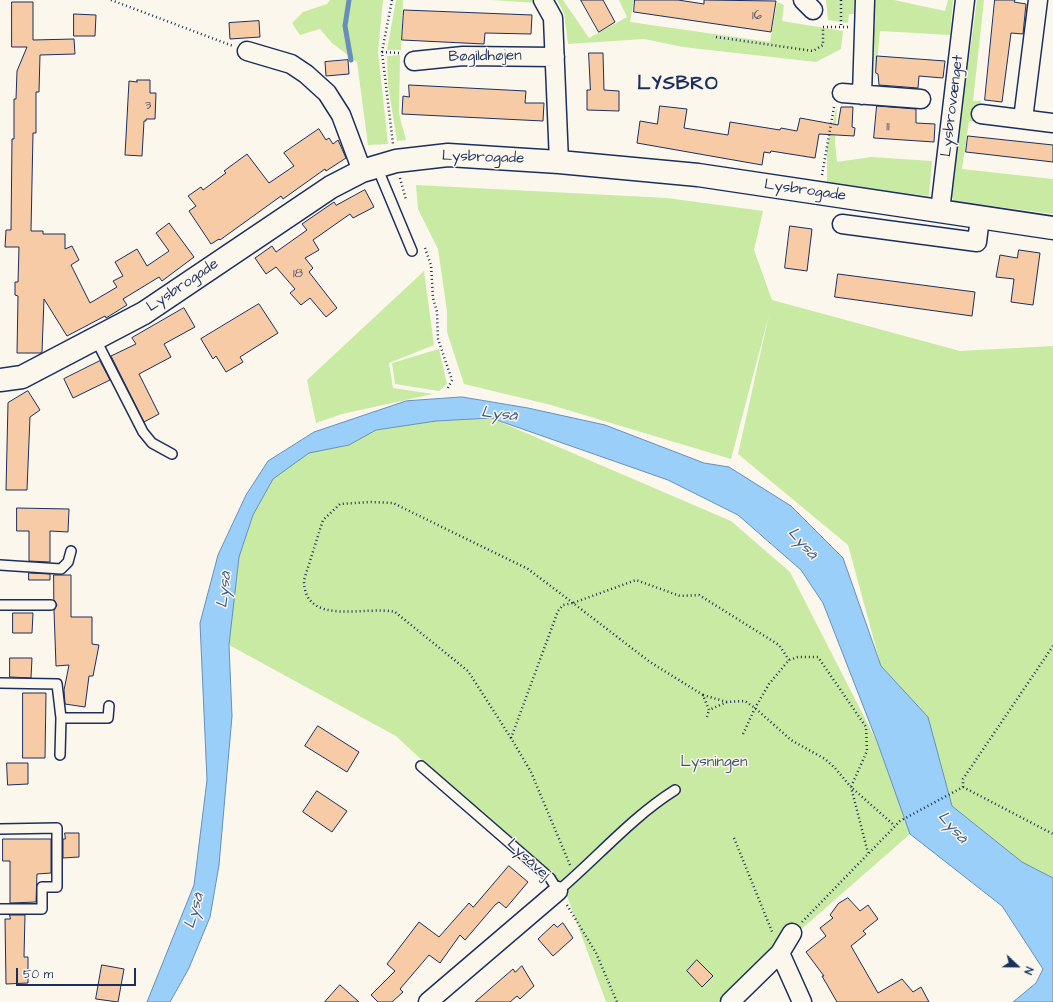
<!DOCTYPE html>
<html>
<head>
<meta charset="utf-8">
<style>
	body { margin:0 }
	#map { position:relative; width:1053px; height:1002px; overflow:hidden; background:#fbf7ec; font-family:"Architects Daughter",sans-serif }
	canvas { display:block }
	.north { position:absolute; left:997px; top:946px; width:40px; height:40px; -webkit-text-stroke:3px #fbf7ec; paint-order:stroke; rotate:112deg; font-size:11px; font-weight:700; line-height:16px; text-align:center; color:#1b2f5e }
	.north::after { content:''; display:block; margin:auto; width:14px; height:18px; background:#1b2f5e; clip-path:polygon(50% 0,100% 100%,50% 72%,0 100%) }
	.scale { position:absolute; left:16px; top:968px; width:120px; height:18px; box-sizing:border-box; border:2px solid #1b2f5e; border-top:0; padding-left:5px; font-size:12px; line-height:14px; white-space:nowrap; color:#1b2f5e; -webkit-text-stroke:3px #fbf7ec; paint-order:stroke }
</style>
</head>
<body>
<div id="map">
<canvas width="1053" height="1002"></canvas>
<div class="north">N</div>
<div class="scale">50 m</div>
</div>
<script>
const g = document.querySelector('canvas').getContext('2d');
g.lineJoin = 'round';
function fill(path, color) {
  g.fillStyle = color;
  g.fill(path, 'evenodd');
}
function stroke(path, color, width, dash) {
  g.strokeStyle = color;
  g.lineWidth = width;
  g.lineCap = dash ? 'butt' : 'round';
  g.setLineDash(dash || []);
  g.stroke(path);
}
function drawText(font, color, halo, rows, align = 'center') {
  g.font = font + ' "Architects Daughter",sans-serif';
  g.lineWidth = 3;
  g.setLineDash([]);
  g.textBaseline = 'middle';
  g.strokeStyle = halo;
  g.fillStyle = color;
  for (const [text, x, y, turn = 0] of rows) {
    g.save();
    g.translate(x, y);
    g.rotate((+turn || 0) * Math.PI / 180);
    g.textAlign = isNaN(turn) ? turn : align;
    if (halo) g.strokeText(text, 0, 0);
    g.fillText(text, 0, 0);
    g.restore();
  }
}
fill(new Path2D(`
	M330,0H383L378,52L388,144L368,145L357,62L332,43L320,29L300,35L292,23L303,12L327,4Z
	M396,0H403L401,50H387Z
	M491,0H535L538,3Z
	M557,0H563L589,38L627,17L619,0H634L630,22L770,42L777,2L784,5L782,21L843,31L841,49L816,62L683,47L644,39L568,44L564,13Z
	M826,0H858V14H849L848,23L828,20Z
	M873,0H894L945,11L948,0H953L950,35L880,31L875,82Z
	M977,0H984L973,101H981L978,122L969,121L962,169L1053,179V214L954,201L950,193Z
	M400,55L399,114L406,140L397,141L388,85L387,56Z
	M837,106L835,142L837,162L871,157L932,161L929,196L827,183V147Z
	M416,185L667,198L763,211L754,250L772,300L960,351L1053,346V878L1022,862L952,806L928,717L881,666L848,545L738,454L769,315L731,459L551,405L464,384L447,332V311L438,249L418,209Z
	M424,271L434,345L389,363L393,388L433,394L342,414L316,423L307,380Z
	M439,349L447,384L439,391L395,384L392,363Z
	M491,418L731,521L790,572L878,744L910,834L718,1002H606L567,896L396,736L229,645L239,557L253,515L273,479L309,453L349,445L376,430L436,421Z`), '#c9eaa2');
const water = new Path2D(`
	M462,397L528,408L605,425L704,463L729,467L791,506L843,558L881,666L928,717L952,806L1022,862L1053,878V1002H1013L1036,983L1043,969L1002,906L910,834L878,744L823,603L801,570L738,515L668,480L491,418L436,421L376,430L349,445L309,453L273,479L253,515L239,557L229,645L232,716L219,865L210,917L189,968L170,1002H147L194,885L207,780L200,623L218,555L246,495L268,461L314,432L406,401Z`);
fill(water, '#99cff8');
stroke(water, '#678fba', 1);
stroke(new Path2D(`
	M349,0L345,26L351,60`), '#678fba', 5);
const building = new Path2D(`
	M581,0H603L615,22L599,32Z
	M635,0H678L704,4V0L776,1L771,32L634,12Z
	M995,0H1015L1014,2L1026,4L1023,34L1011,33L1002,102L985,100Z
	M12,2H33V40L74,39L75,54L40,55L39,92H36V133H33L31,231H43V234H65V249L72,246L79,260L71,265L90,303L117,287L113,281L123,276L115,262L137,249L147,266L169,251L156,233L169,223L194,257L162,281L159,277L123,299L127,305L106,318L105,316L67,336L44,299L42,352L40,353H17L18,296L15,295V282H18L19,247H5L6,230H11L12,139H14V99H16L17,71L27,47H12Z
	M404,10L532,15L531,34L485,33L484,44L402,40Z
	M74,14L96,15L95,36H74Z
	M259,21L260,37L230,39L229,23Z
	M589,53H603L604,90L619,91V111L587,110V90H590Z
	M877,56L945,61L943,78L919,76L918,88L879,85L878,74L876,73Z
	M348,60L349,74L326,76L325,62Z
	M137,80H150V93H156L155,119H146V121H144L142,156L125,155L129,81L137,82Z
	M409,85L526,91L525,103H544L543,121L402,114L403,96L409,97Z
	M660,106L687,109L684,128L728,135L730,122L780,130L781,128L797,131L800,118L838,125L841,107H853L852,127L855,128L854,136L819,134L815,158L771,151L770,153L764,152L762,165L637,143L640,121L657,124Z
	M877,106L916,109V123L935,124L934,142L874,138Z
	M319,129L326,140L329,138L333,144L338,140L346,158L326,171L325,169L283,199L281,196L220,240L219,239L211,244L189,211L196,206L188,196L201,187L203,190L226,173L224,171L247,154L269,183L294,166L284,153Z
	M968,136L1053,145V162L966,152Z
	M365,190L374,207L353,218L350,214L313,240L319,250L305,258L313,268L309,272L337,308L326,317L310,298L301,305L290,293L295,289L276,267L266,274L255,258L272,246L276,252L307,230L302,224L334,202L336,205Z
	M790,226L812,229L807,271L785,268Z
	M1019,250L1040,253L1033,305L1011,302L1014,279L996,277L1000,255L1017,258Z
	M838,274L975,292L972,316L835,297Z
	M259,304L278,333L240,357L243,362L226,372L216,356L213,359L201,339Z
	M184,308L195,327L164,344L171,357L139,374L159,414L144,422L111,356L136,344L132,338Z
	M100,361L110,380L73,398L64,379Z
	M28,391L40,410L30,417L27,490H6L8,403Z
	M17,508L69,509L68,532L50,531V562L29,561V531H17Z
	M29,573L50,574V580H29Z
	M54,575H71V617H92V644L99,645L93,676H89L85,707L65,704L64,690L69,665L56,666L54,610L57,605L54,600Z
	M13,613H33L32,633H13Z
	M10,658H32L31,678L10,677Z
	M23,693H46L45,758H23Z
	M318,726L359,752L347,772L305,746Z
	M7,763H28V784L8,785Z
	M317,791L347,811L332,832L303,812Z
	M65,833H79V857L63,858V839H65Z
	M3,839H51V873L37,874L36,902L10,903V861H3Z
	M509,866L528,882L506,908L499,902L495,905L465,940L460,935L440,963L429,955L400,989L403,992L392,1002H378L371,995L395,971L387,964L419,922L439,937L469,903L473,907Z
	M848,898L860,911L868,905L878,919L863,931L866,934L851,946L878,993L902,979L913,992L921,987L929,1002H837L822,976H824L806,952L826,936L820,928L833,918L830,915L838,904Z
	M10,915H25L24,957H28V983L6,984L5,919H10Z
	M563,923L573,938L553,956L538,939L554,924L557,927Z
	M697,960L713,976L702,987L687,971Z
	M102,965L124,969L118,1002L96,999Z
	M522,966L534,986L520,999L517,996L510,1002H475L513,969L515,972Z
	M340,985L359,1002H325Z`);
fill(building, '#f6cba5');
stroke(building, '#1b2f5e', 1);
const service = new Path2D(`
	M377,167L412,251
	M95,338L143,432L152,443L172,454
	M0,565L61,569L68,562L71,551
	M0,605H51
	M0,683L57,684L61,718L60,755
	M61,718H108L109,706
	M421,766L550,878L558,891C597,858 632,817 675,790
	M0,829L57,828V887H42V909H0`);
const minor = new Path2D(`
	M543,0L553,18L559,162
	M803,0L813,10
	M247,51L291,64L306,74L327,93L341,115L362,171
	M414,61L463,56L555,57
	M842,93L921,99
	M862,95L865,0
	M981,114L1053,123
	M1023,119L1038,0
	M940,211L965,0
	M842,224L977,242L980,217
	M780,953L802,1002
	M428,1002L558,891
	M730,1002L780,953L792,933`);
const tertiary = new Path2D(`
	M0,380L22,377L144,313L331,187L362,171L396,161L448,155L559,162L698,175L1053,228`);
stroke(service, '#1b2f5e', 12);
stroke(minor, '#1b2f5e', 21);
stroke(tertiary, '#1b2f5e', 25);
stroke(new Path2D(`
	M111,0L233,46
	M392,0L382,52L393,144
	M841,0V27
	M823,27H848
	M716,37L813,51L823,45V27
	M382,52L400,53
	M822,175L834,107
	M400,178L406,200
	M425,248L431,265L433,298L437,312L438,339L452,380L447,390
	M703,695L650,662L573,603L636,580L680,596L699,595L779,645L789,660
	M727,702L703,695L709,710L727,702L745,701L755,708L791,740L825,759L835,768L851,787L868,853
	M707,717L709,710
	M743,734L755,708L769,684L789,660L798,657H818L866,727L867,751L851,787L895,826
	M511,738L468,671L395,612C367,605 304,628 304,580L323,520L340,504L371,502L393,503L528,569L573,603
	M963,787L1053,834
	M734,838L773,934
	M570,865L531,772L511,738L558,611L563,605L573,603
	M567,905L596,953L617,1002
	M802,922L900,821L963,787V779L1053,646`), '#1b2f5e', 2.5, [1, 3]);
stroke(service, '#fbf7ec', 9);
stroke(minor, '#fbf7ec', 18);
stroke(tertiary, '#fbf7ec', 22);
drawText('13px', '#525670', null, [
	["16",757,16],
	["3",148,106],
	["11",888,127],
	["18",298,274]
]);
drawText('15px', '#1b2f5e', '#fbf7ec', [
	["Bøgildhøjen",485,57,-1],
	["Lysbrovænget",953,106,-83],
	["Lysbrogade",483,158,2],
	["Lysbrogade",805,191,8],
	["Lysbrogade",183,286,-34],
	["Lysåvej",528,860,43]
]);
drawText('15px', '#3e546c', '#fbf7ec', [
	["Lysningen",714,763]
]);
drawText('italic 16px', '#3a5784', '#fbf7ec', [
	["Lyså",499,415,7],
	["Lyså",802,544,49],
	["Lyså",225,590,-83],
	["Lyså",952,828,49],
	["Lyså",195,911,-74]
]);
g.letterSpacing = '1px';
drawText('bold 19px', '#1b2f5e', '#fbf7ec', [
	["LYSBRO",678,85]
]);
g.letterSpacing = '0px';
</script>
</body>
</html>
